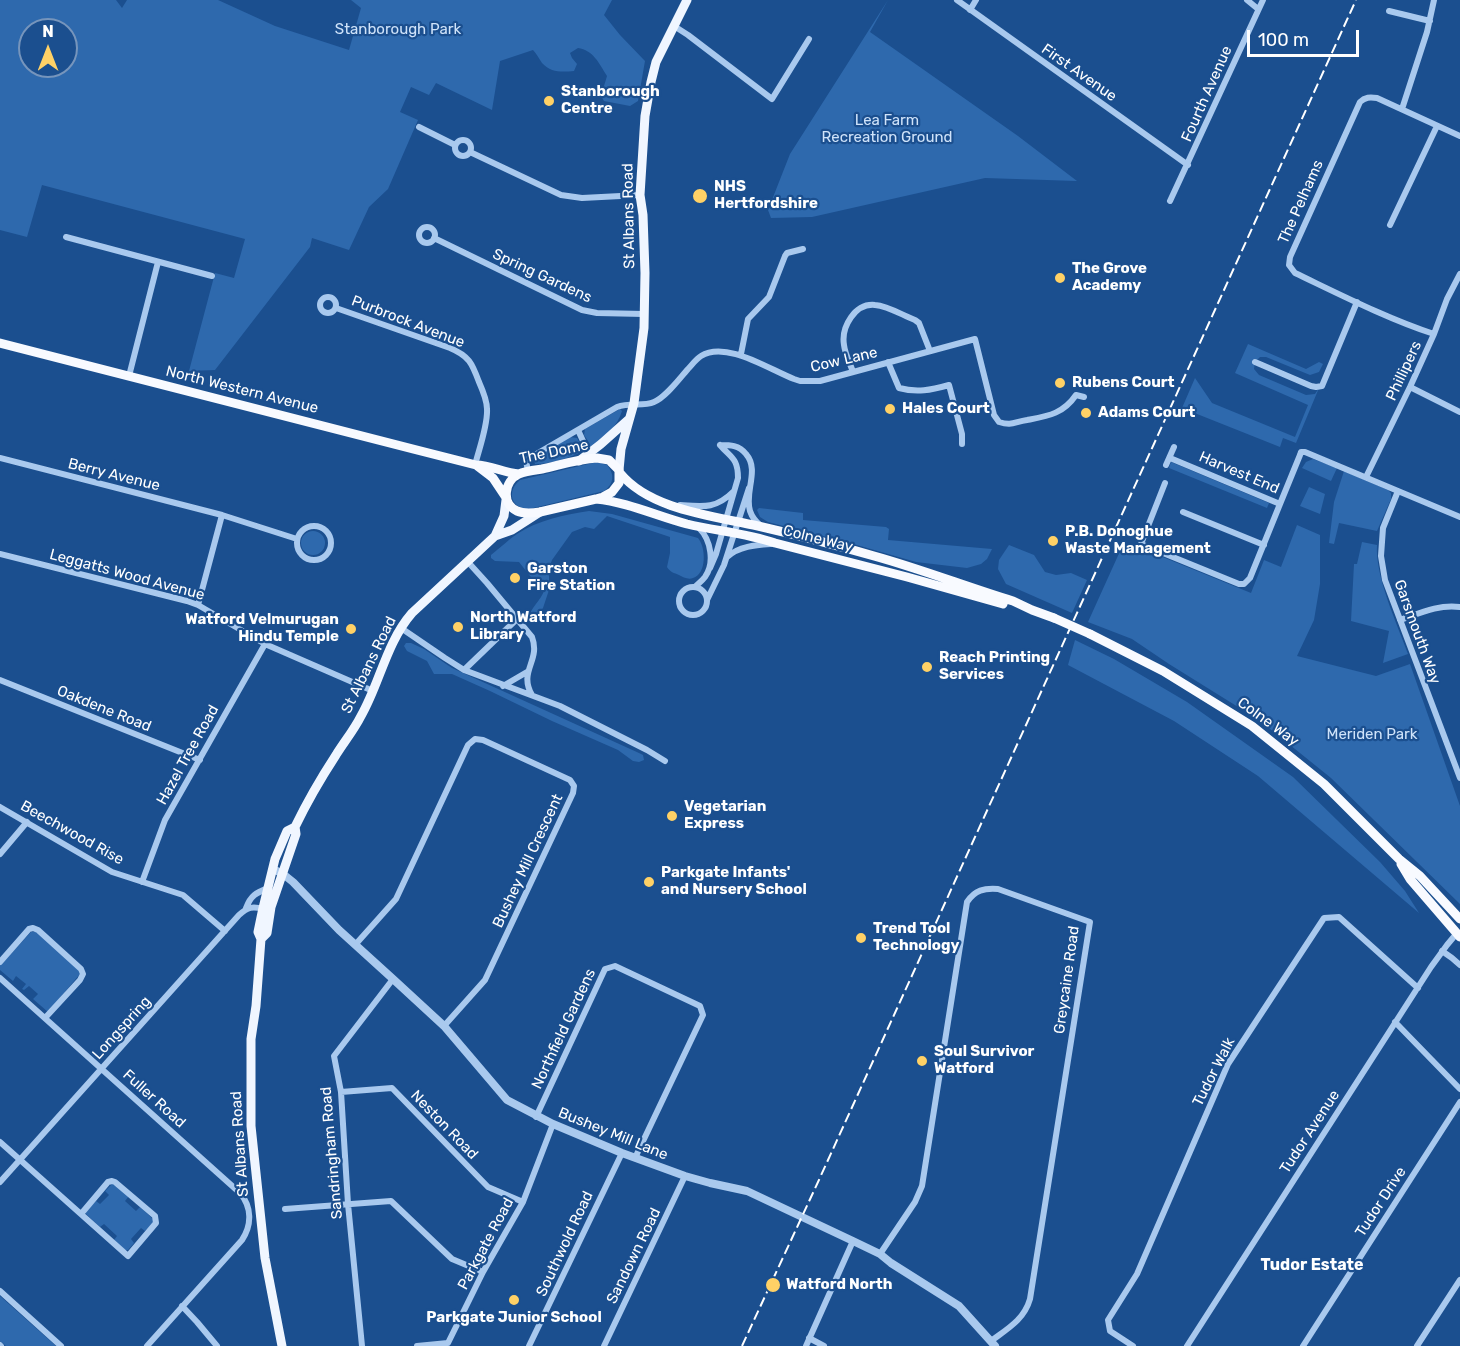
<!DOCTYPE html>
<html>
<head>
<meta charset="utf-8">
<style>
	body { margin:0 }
	#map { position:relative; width:1460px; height:1346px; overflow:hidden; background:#1b4f8f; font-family:Rubik,sans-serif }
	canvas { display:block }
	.north { position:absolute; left:18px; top:18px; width:60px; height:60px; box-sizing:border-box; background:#1b4f8f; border:2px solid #7695bc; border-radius:50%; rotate:0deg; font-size:16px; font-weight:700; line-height:24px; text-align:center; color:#fff }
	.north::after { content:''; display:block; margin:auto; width:21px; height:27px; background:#ffd166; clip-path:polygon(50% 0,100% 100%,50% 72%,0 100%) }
	.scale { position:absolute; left:1247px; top:30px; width:112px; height:27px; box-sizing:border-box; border:3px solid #fff; border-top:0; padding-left:8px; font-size:18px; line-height:21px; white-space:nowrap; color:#fff; -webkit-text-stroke:4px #1b4f8f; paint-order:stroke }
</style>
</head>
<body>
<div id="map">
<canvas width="1460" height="1346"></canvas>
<div class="north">N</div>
<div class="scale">100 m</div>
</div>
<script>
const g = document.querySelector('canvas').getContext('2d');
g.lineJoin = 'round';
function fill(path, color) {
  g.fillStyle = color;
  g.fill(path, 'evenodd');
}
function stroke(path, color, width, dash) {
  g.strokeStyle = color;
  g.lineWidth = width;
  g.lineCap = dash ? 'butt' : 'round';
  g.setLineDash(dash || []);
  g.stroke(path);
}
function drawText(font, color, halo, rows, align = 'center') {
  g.font = font + ' Rubik,sans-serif';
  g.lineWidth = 4.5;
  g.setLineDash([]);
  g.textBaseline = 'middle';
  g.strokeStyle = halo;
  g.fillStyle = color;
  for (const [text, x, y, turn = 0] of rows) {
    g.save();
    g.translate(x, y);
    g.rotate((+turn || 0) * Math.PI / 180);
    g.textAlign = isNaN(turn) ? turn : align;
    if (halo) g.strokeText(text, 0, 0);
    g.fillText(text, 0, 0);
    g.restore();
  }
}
fill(new Path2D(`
	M0,0H116L122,8L127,0H218L275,26L349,50L361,8L351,0H612L604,15L620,35L645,61L638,101L630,106L604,101L601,96L607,76C599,63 593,50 578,48L570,53L572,58L577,64L574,71C562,72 551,73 542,63C539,59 537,54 533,50L500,61L492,110L436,83L429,95L411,87L400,112L418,120L388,189L369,207L349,250L312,238L310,247L215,370L189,371L215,273L234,278L245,239L42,185L27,237L0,230ZM30,30H66V66H30Z
	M888,0L870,32L1018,136L1077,181L985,178L812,217L771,218L768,210L790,154Z
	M1248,344L1306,369L1319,362L1323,364L1319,372L1310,375L1266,357H1260L1255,362L1254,369L1259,375L1306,395L1315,394L1319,388L1296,443L1283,438L1280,447L1182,408L1195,378L1212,403L1295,437L1308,405L1235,373Z
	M620,409L622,411C613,442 565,464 535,464L534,461L535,458L570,437L577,438L581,445L588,441L584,435L585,429Z
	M1313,459L1337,468L1331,481L1302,468L1306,462Z
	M597,462L607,465C615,474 614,484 604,491L529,509C511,509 506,491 520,480Z
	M1171,462L1269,503L1267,508L1169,468Z
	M1344,471L1388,490L1391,493V499L1377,531L1339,523L1334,544L1329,543L1334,502Z
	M1309,487L1325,494L1320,514L1300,506Z
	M759,508L803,513V520L886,527L889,529L888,540L992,549L987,559L981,564L967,568L916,562L850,543L768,522L760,517L757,510Z
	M589,511L612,514L698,538C706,547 707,574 693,578C688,580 683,577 679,575C674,573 670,572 667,567L670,553V537L607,516L594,529L585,527L572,532L552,560L549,568V590L543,608L534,619H529C529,608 542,600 544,590L534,581L519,562L495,561L491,558V555C500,548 508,540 517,534C538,520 564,515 589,511Z
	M1297,525L1320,535V584L1314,620L1297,656L1376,676L1410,664L1460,806V904L1331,778L1259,720L1169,664L1132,639L1088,622L1121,549L1139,555L1143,549L1251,593L1264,560L1281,567Z
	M301 543a12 12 0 1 1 24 0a12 12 0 1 1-24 0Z
	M1362,542L1377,545C1375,577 1397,623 1408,654L1383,663L1389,631L1351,621L1354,564H1357Z
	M1009,545L1034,555L1045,572L1056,575L1071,573L1087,580L1072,613L1006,584L998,569L999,560Z
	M1075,640L1114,659L1187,702L1293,777L1380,862L1405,891L1419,913L1258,776L1174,721L1068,665Z
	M406,643H411L424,649L452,668L639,753L643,755L644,760L639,762L633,761L618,750L552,721L490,691L452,674H434L427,661L407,651L404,646Z
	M31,932H37L79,969L80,974L48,1012L33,999L38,994L29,986L24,990L22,989L26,984L16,976L13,981L0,970V966Z
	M112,1184H115L129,1196L125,1201L136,1211L140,1207L153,1219V1223L145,1231L141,1228L131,1239L134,1243L128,1250H125L114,1240L117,1236L104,1224L100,1227L86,1214V1211L96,1201L100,1204L109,1195L105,1191Z
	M0,1296L56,1346H6L0,1341Z`), '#2e69ad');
stroke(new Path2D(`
	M957,0L1188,165
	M1247,0L1258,9
	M970,10L976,0
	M1389,11L1430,21
	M674,26L688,35L772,99L809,39
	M1402,109L1427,32L1434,0
	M419,127L455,145
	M455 148a8 8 0 1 1 16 0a8 8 0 1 1-16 0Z
	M470,152L561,195L582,198L640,195
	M1170,201L1263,0
	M1390,225L1437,126
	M419 235a8 8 0 1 1 16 0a8 8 0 1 1-16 0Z
	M66,237L212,276
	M434,238L582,310L597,313L644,314
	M320 305a8 8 0 1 1 16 0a8 8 0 1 1-16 0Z
	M336,308L450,348C469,356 472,363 479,382C483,391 487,400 487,409C488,425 479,449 475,465
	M1434,334C1388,319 1339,294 1295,273L1289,265L1290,257L1360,102C1365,97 1370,97 1377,98L1460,136
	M741,354L748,319L769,297L785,256L787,253L803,249
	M888,362L899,388C917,393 931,390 949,385L962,434V444
	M1255,362L1311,386L1316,387L1322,386L1357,302
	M853,372C850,363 845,354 844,345C841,327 855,303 875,305C888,306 902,315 915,320L919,323L930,351
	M129,376L158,262
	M1410,387L1460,412
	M578,430L583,441
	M720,445C730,445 739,445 746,454C760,470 744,492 750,511C752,517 756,522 761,526
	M0,458L222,515L297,539
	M1170,458L1280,504L1300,455L1301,452H1305L1460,517
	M1166,465L1174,447
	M528,472L526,460L617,407C630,402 643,407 654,402C666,397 679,379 688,369C692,365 696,359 701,356C726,340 770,370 794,379L800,381H820L975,339L994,415L999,422C1012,426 1014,422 1027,420C1048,416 1063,414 1076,395L1084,397
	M1366,477L1410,387L1434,334L1447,299L1460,274
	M1165,483L1141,544L1239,584H1244L1250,578L1280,504
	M1398,491L1383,528L1381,556L1385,580L1460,778
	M680,505C704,507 716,509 734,491
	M1183,512L1264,545
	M297 543a17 17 0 1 1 34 0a17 17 0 1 1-34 0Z
	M0,554L187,601L198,605L265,644L373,691
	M727,557C739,546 756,545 771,544
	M468,562L487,583L532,637C541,661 518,671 532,695
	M710,568L716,554L738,478C738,458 731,458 720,445
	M679 601a14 14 0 1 1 28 0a14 14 0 1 1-28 0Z
	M695,587C698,584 702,581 705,577C715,563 711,540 699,528
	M707,600L724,565L749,488
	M198,605L222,515
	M1400,620C1420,613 1439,604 1460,607
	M401,628L445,658L464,670L560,706L647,750L665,761
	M464,670L517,619
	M0,680L200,760
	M503,686L527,672
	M0,807L112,872L183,895L225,931
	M0,854L27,822
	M142,882L165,820L265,644
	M246,908C251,895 256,893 268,888
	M355,945L396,899L468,745L475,739L483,740L570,780L574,786L573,793L485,980L444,1026
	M1442,951L1452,958L1460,965
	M0,962L29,929L33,928L38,930L81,969L83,974L80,980L45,1018
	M0,978L240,1193C252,1207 252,1225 242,1240L147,1346
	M1395,1022L1460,1089
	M341,1092L392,1088L488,1187L523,1202
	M536,1117L605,969L615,966L700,1006L703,1015L635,1158
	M0,1142L128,1256L156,1223L155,1216L115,1182L112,1181L108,1182L81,1214
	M0,1182L239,915C248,907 252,906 264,909
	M285,1209L391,1201L452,1259L483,1272
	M880,1254L915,1202L922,1186L967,902C975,890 984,888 998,889L1090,922L1030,1299C1024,1320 1007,1329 991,1341
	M0,1291L61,1346
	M182,1306L197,1322L217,1346
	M809,1338L824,1346
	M0,1345L1,1346
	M362,1346L348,1204L341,1092L334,1056L393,979
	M417,1346L448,1343L483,1272L523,1202L553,1124
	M529,1346L622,1153
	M604,1346L685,1176
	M806,1346L853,1241
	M1133,1346L1110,1331L1108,1320L1137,1274L1228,1064L1324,918L1339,917L1418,988
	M1187,1346L1431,967L1447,945L1457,933
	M1303,1346L1460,1102
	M1417,1346L1460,1280`), '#a9c9ee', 6);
stroke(new Path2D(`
	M273,869L283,874L293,882L339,930L393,979L444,1026L507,1100L553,1124L622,1153L685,1176L710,1183L747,1191L853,1241L880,1254L891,1263L959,1306L995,1346`), '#a9c9ee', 8);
stroke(new Path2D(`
	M579,461L601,444L629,419
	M619,470L621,449L634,403L644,328L645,273L643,215L640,195L645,116L651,82L656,62L687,0
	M495,536L512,530L540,512
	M261,939L267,933L271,907L296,834L295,827
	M282,1346L265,1258L251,1126V1039L256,1006L261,939L258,932L263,908L275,859L287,831L295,827C307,802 321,778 336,755C344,742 354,730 361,716C380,683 386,643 412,613L495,536L504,516L506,500`), '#f0f6ff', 9);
stroke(new Path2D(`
	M0,343L413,449L476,465C491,465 504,473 519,474
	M597,458L609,460L619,470V483L612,492L603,497L596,499L540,512C533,513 524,514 517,511C501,504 504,481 519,474C525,471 535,470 542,469C560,465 578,459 597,458Z
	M476,465L493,478L505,496
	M620,473C650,510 714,516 758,526C797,535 836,545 874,556C921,569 967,587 1013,601L1032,610L1054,618
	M596,499C627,502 657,516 687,524C716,531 746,533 775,543L907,577L1003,604
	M1090,634L1163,671L1252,726L1324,784L1399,859L1420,876L1460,919
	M1401,864L1410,879L1460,937`), '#f8faff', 9);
stroke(new Path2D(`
	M742,1346L818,1182L1356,0`), '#fff', 2, [10, 4.5]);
stroke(new Path2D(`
	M1054,618L1090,634`), '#f8faff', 9);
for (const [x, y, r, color] of [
	[549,101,6,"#ffd166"],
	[700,196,8,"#ffd166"],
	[1060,278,6,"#ffd166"],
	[1060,383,6,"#ffd166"],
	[890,409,6,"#ffd166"],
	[1086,413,6,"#ffd166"],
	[1053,541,6,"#ffd166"],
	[515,578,6,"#ffd166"],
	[458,627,6,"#ffd166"],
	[351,629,6,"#ffd166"],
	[927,667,6,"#ffd166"],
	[672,816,6,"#ffd166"],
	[649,882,6,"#ffd166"],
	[861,938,6,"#ffd166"],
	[922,1061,6,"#ffd166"],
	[773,1285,8,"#ffd166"],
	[514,1300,6,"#ffd166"]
]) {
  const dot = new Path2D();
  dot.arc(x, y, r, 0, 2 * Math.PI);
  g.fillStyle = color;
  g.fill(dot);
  stroke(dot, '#1b4f8f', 2);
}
drawText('15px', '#cfe3fa', '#1b4f8f', [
	["Stanborough Park",398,30],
	["Lea Farm",887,121],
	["Recreation Ground",887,138],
	["Meriden Park",1372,735]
]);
drawText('15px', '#fff', '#1b4f8f', [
	["First Avenue",1079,73,35],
	["Fourth Avenue",1207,94,-66],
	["The Pelhams",1301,202,-66],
	["St Albans Road",629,216,-91],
	["Spring Gardens",542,276,25],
	["Purbrock Avenue",408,322,21],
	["Cow Lane",844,360,-13],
	["Phillipers",1404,371,-65],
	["North Western Avenue",242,390,14],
	["The Dome",554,452,-12],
	["Harvest End",1239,473,23],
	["Berry Avenue",114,475,14],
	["Colne Way",818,539,14],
	["Leggatts Wood Avenue",127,575,15],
	["Garsmouth Way",1417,632,70],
	["St Albans Road",369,665,-64],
	["Oakdene Road",104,709,22],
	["Colne Way",1268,722,36],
	["Hazel Tree Road",188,755,-61],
	["Beechwood Rise",72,833,29],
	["Bushey Mill Crescent",528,861,-65],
	["Greycaine Road",1067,980,-82],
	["Longspring",122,1028,-48],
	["Northfield Gardens",564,1029,-65],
	["Tudor Walk",1214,1072,-63],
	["Fuller Road",154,1099,42],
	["Neston Road",444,1125,46],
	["Tudor Avenue",1310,1132,-57],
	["Bushey Mill Lane",613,1134,22],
	["St Albans Road",240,1144,-94],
	["Sandringham Road",332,1153,-95],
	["Tudor Drive",1381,1202,-57],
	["Parkgate Road",486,1244,-62],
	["Southwold Road",565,1244,-65],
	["Sandown Road",634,1256,-64]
]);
drawText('bold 15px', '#fff', '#1b4f8f', [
	["Stanborough",561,92],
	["Centre",561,109],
	["NHS",714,187],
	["Hertfordshire",714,204],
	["The Grove",1072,269],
	["Academy",1072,286],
	["Rubens Court",1072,383],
	["Hales Court",902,409],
	["Adams Court",1098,413],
	["P.B. Donoghue",1065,532],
	["Waste Management",1065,549],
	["Garston",527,569],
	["Fire Station",527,586],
	["North Watford",470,618],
	["Library",470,635],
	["Watford Velmurugan",339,620,"right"],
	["Hindu Temple",339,637,"right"],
	["Reach Printing",939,658],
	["Services",939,675],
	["Vegetarian",684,807],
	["Express",684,824],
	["Parkgate Infants'",661,873],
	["and Nursery School",661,890],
	["Trend Tool",873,929],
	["Technology",873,946],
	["Soul Survivor",934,1052],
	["Watford",934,1069],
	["Watford North",786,1285],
	["Parkgate Junior School",514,1318,"center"]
], 'left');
drawText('bold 16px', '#fff', '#1b4f8f', [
	["Tudor Estate",1312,1265]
]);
</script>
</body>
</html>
